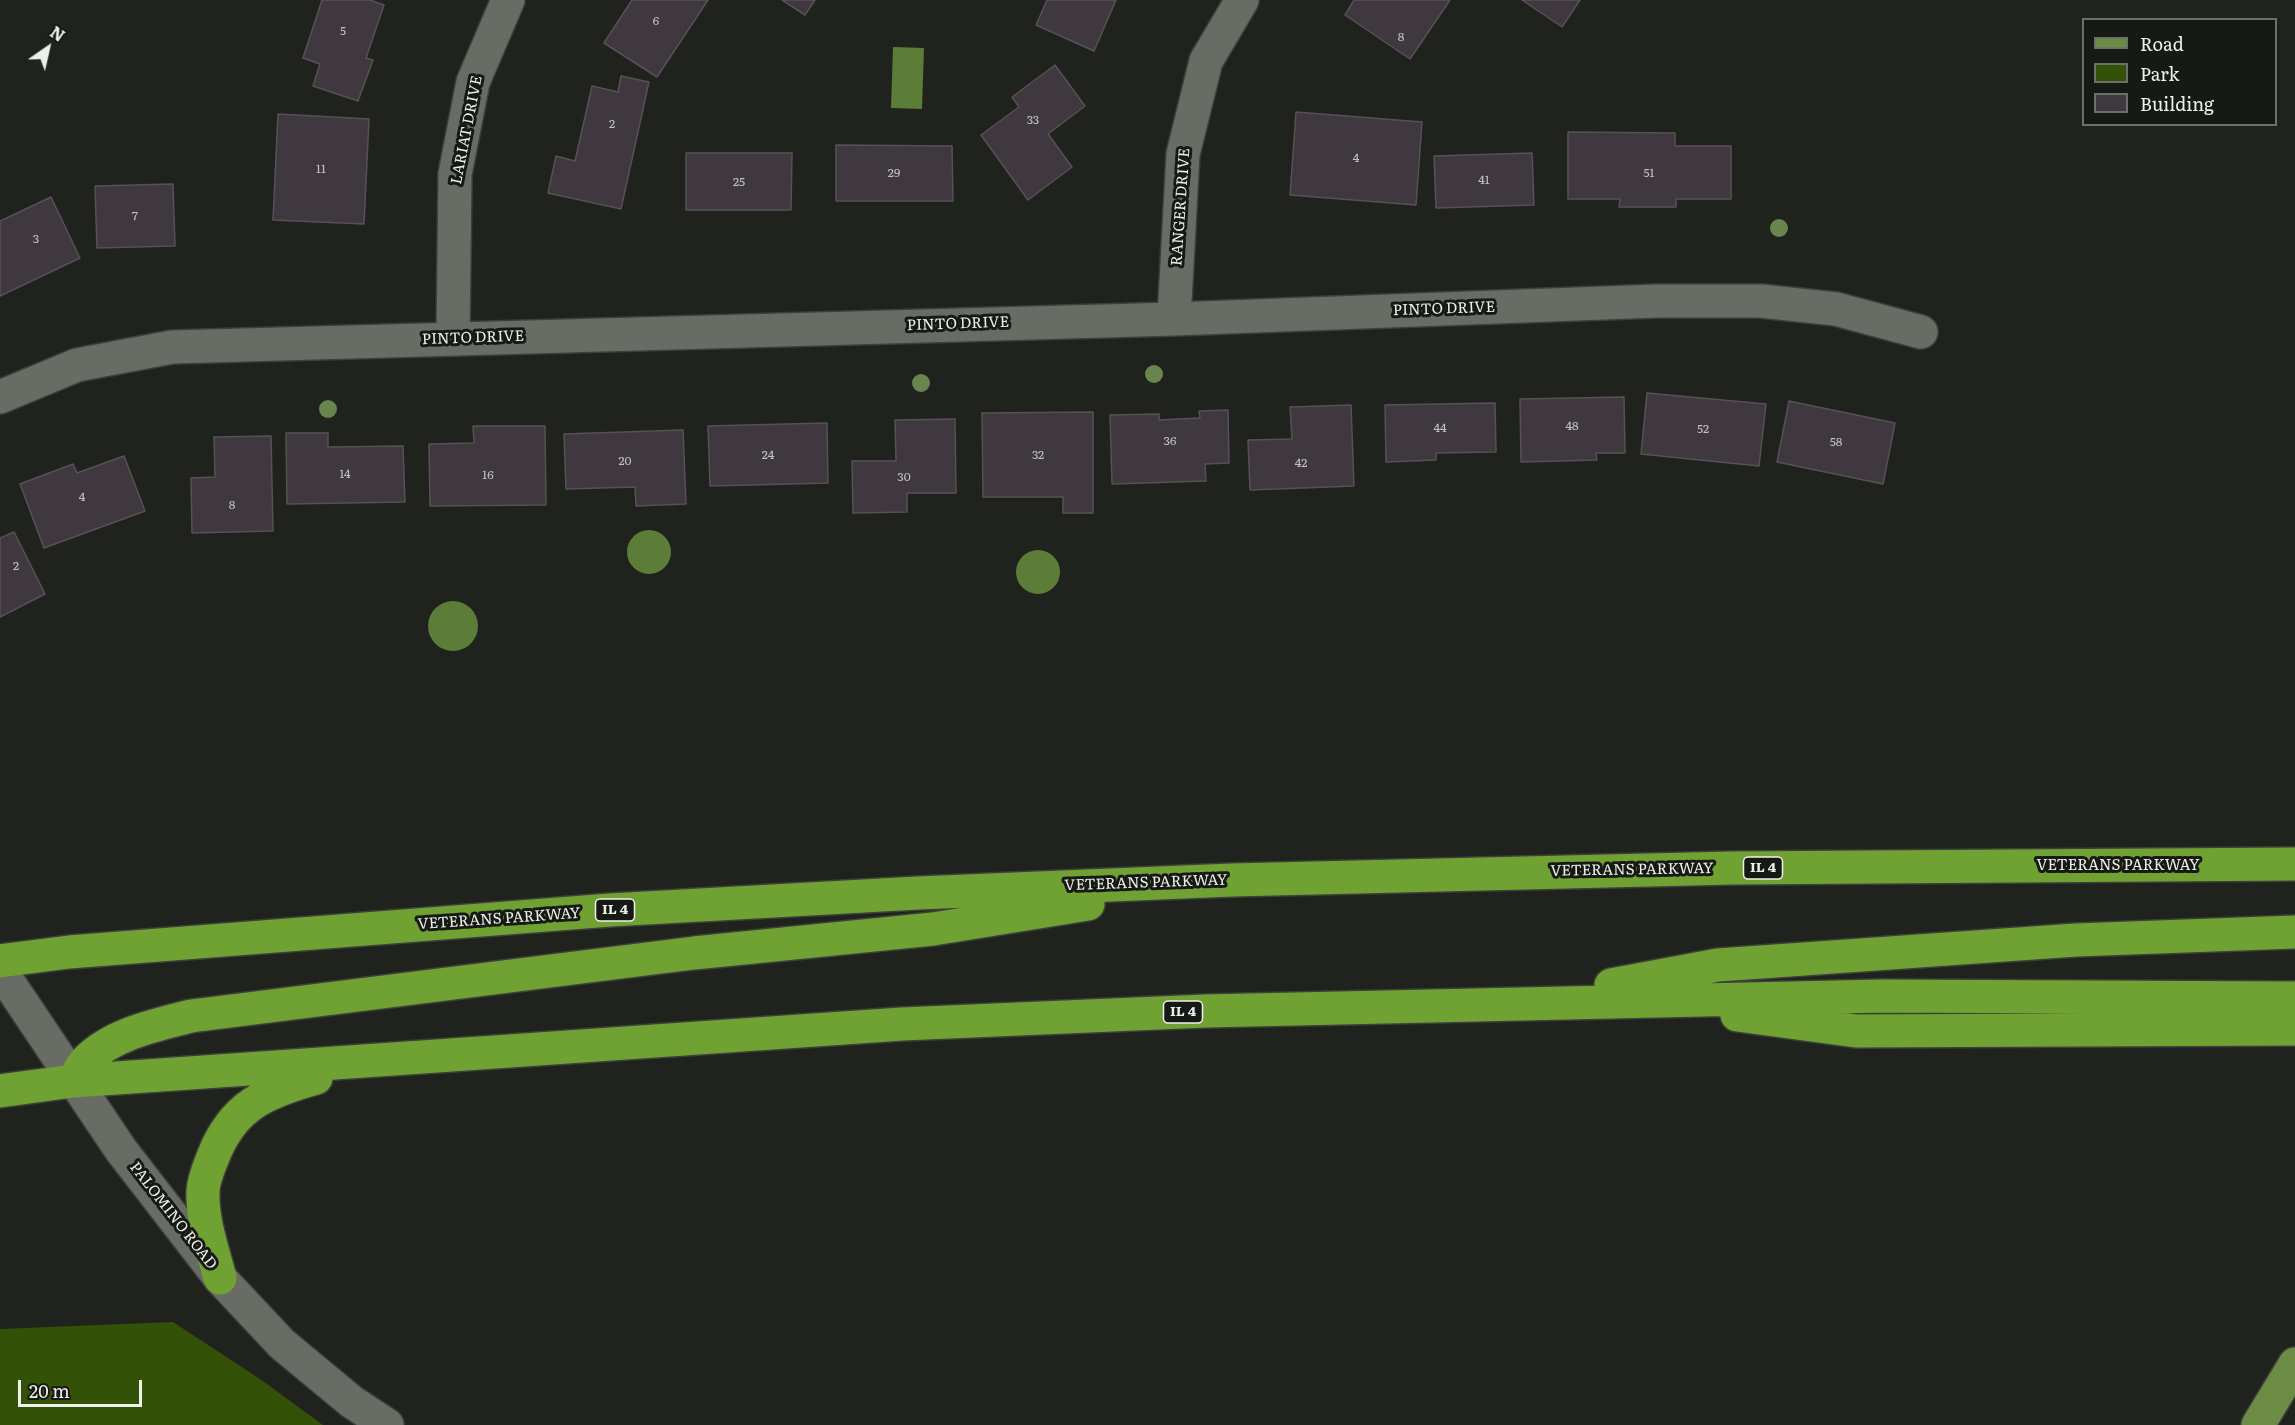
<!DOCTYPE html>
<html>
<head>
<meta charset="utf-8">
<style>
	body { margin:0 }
	#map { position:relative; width:2295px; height:1425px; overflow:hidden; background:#20231d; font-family:Literata,serif }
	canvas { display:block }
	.legend { position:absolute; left:2082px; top:18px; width:195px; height:108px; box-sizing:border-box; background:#171a14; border:2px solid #6d6f6a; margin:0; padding:8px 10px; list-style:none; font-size:18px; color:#edefeb }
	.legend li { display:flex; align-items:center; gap:12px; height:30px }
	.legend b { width:30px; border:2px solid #6d6f6a }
	.north { position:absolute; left:18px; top:18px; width:60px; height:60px; -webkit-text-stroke:4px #171a14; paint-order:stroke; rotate:34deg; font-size:16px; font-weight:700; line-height:24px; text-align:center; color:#edefeb }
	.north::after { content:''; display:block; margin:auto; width:21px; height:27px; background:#edefeb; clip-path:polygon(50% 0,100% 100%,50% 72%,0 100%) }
	.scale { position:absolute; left:18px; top:1380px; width:124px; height:27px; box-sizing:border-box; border:3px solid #edefeb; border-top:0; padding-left:8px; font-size:18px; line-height:21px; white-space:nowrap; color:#edefeb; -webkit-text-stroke:4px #171a14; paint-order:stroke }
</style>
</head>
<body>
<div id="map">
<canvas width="2295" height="1425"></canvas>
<ul class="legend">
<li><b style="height:8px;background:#6c8c46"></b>Road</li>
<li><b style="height:16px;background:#335207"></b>Park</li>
<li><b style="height:16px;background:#3f393f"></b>Building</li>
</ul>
<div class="north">N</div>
<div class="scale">20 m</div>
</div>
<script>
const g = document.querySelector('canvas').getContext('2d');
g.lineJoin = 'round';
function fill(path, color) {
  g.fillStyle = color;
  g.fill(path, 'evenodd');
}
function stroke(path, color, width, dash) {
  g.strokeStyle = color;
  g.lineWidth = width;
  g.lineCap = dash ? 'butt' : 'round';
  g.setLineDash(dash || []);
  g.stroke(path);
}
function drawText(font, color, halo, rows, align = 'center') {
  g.font = font + ' Literata,serif';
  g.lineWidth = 6;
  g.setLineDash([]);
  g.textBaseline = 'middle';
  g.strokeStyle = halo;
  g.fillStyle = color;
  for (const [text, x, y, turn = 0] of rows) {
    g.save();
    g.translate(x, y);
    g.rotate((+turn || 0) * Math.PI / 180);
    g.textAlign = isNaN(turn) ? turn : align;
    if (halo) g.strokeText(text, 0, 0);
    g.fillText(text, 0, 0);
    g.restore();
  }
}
fill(new Path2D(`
	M173,1322L260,1379L323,1425H0V1329Z`), '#335207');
fill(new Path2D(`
	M893,47L924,48L922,109L891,108Z
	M627 552a22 22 0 1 1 44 0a22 22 0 1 1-44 0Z
	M1016 572a22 22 0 1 1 44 0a22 22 0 1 1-44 0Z
	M428 626a25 25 0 1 1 50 0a25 25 0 1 1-50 0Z`), '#5b7d38');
const building = new Path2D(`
	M322,0H370L384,5L366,58L373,60L358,101L313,86L320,64L303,58Z
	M632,0H708L657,77L604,43Z
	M782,0H815L805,15Z
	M1047,0H1116L1094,51L1036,25Z
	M1354,0H1450L1410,59L1345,15Z
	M1522,0H1580L1562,27Z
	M1055,65L1085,106L1048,134L1072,167L1028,200L981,135L1019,107L1012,97Z
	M621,76L649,82L621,209L548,193L556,156L575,161L592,86L618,92Z
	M1296,112L1422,122L1416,205L1290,195Z
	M278,114L369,119L364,224L273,220Z
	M1568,132L1675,133V146H1731V199H1676V207H1619L1620,199H1568Z
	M836,145L952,146L953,201H836Z
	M686,153H792L791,210H686Z
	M1532,153L1534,205L1436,208L1434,156Z
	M173,184L175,246L97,248L95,186Z
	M51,197L80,258L0,296V221Z
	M1647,393L1766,404L1759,466L1641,454Z
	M1624,397L1625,453H1596L1597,460L1521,462L1520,399Z
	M1789,401L1895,423L1883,484L1777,462Z
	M1495,403L1496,452L1436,453V460L1386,462L1385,405Z
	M1351,405L1354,486L1250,490L1248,440L1292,439L1290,407Z
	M1228,410L1229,463L1205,464L1206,481L1112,484L1110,415L1159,414V420L1200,418L1199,411Z
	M1093,412V513H1063V497H983L982,413Z
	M955,419L956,493H907V512L853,513L852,461H896L895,420Z
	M827,423L828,483L710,486L708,426Z
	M473,426H545L546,505L430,506L429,444L474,443Z
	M683,430L686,504L636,506L635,487L566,489L564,434Z
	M286,433H328V447L403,446L405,502L287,504Z
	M271,436L273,531L192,533L191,478L215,477L214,437Z
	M124,456L145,511L44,548L20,484L73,464L77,473Z
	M14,532L45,594L0,617V538Z`);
fill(building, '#3f393f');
stroke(building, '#575157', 1.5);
const minor = new Path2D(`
	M1174,319L1183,154L1206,61L1242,0
	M453,338L455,174L473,82L508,0
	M0,397L77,365L172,347L1174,319L1657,301H1761L1836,309L1921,332
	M0,970L121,1150L220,1278L282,1344L352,1402L387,1425`);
const major = new Path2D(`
	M2258,1425L2295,1364`);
const highway = new Path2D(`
	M0,961L69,952L610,910L918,893L1232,880L1732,868L2295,864
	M1611,985L1718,965L2076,940L2295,932
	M1737,1015L1856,1031L2295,1029
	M73,1081C77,1075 81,1066 86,1061C112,1034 156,1025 191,1016L694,953L933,929L1088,904
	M0,1091L73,1081L902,1024L1205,1011L1882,996L2295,998
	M220,1278C213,1250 202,1221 203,1192C203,1181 209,1167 213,1157C233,1105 266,1092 316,1078`);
stroke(minor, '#3c3f3a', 36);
stroke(major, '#3c3f3a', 36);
stroke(highway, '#3c3f3a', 36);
stroke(minor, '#686c65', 33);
stroke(major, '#6c8c46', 33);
stroke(highway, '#6fa232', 33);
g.fillStyle = '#69854e';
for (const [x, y] of [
	[1779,228],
	[1154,374],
	[921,383],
	[328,409]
]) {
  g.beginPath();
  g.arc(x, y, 9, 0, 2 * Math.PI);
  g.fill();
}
drawText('12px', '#c2c2c0', null, [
	["6",656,21],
	["5",343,31],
	["8",1401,37],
	["33",1033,120],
	["2",612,124],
	["4",1356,158],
	["11",321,169],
	["29",894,173],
	["51",1649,173],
	["41",1484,180],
	["25",739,182],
	["7",135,216],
	["3",36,239],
	["48",1572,426],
	["44",1440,428],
	["52",1703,429],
	["36",1170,441],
	["58",1836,442],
	["24",768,455],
	["32",1038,455],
	["20",625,461],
	["42",1301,463],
	["14",345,474],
	["16",488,475],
	["30",904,477],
	["4",82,497],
	["8",232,505],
	["2",16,566]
]);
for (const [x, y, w] of [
	[1763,868,39],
	[615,910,39],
	[1183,1012,39]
]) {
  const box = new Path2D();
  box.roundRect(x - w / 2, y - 11, w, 22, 4.5);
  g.fillStyle = '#171a14';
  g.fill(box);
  stroke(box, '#edefeb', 1.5);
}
drawText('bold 14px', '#edefeb', null, [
	["IL 4",1763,868],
	["IL 4",615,910],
	["IL 4",1183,1012]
]);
drawText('15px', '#edefeb', '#171a14', [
	["LARIAT DRIVE",467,130,-79],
	["RANGER DRIVE",1181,207,-86],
	["PINTO DRIVE",1444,309,-2],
	["PINTO DRIVE",958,324,-2],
	["PINTO DRIVE",473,338,-2],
	["VETERANS PARKWAY",2118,866],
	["VETERANS PARKWAY",1632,870,-1],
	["VETERANS PARKWAY",1146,883,-2],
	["VETERANS PARKWAY",499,919,-4],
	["PALOMINO ROAD",173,1216,52]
]);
</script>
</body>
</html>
